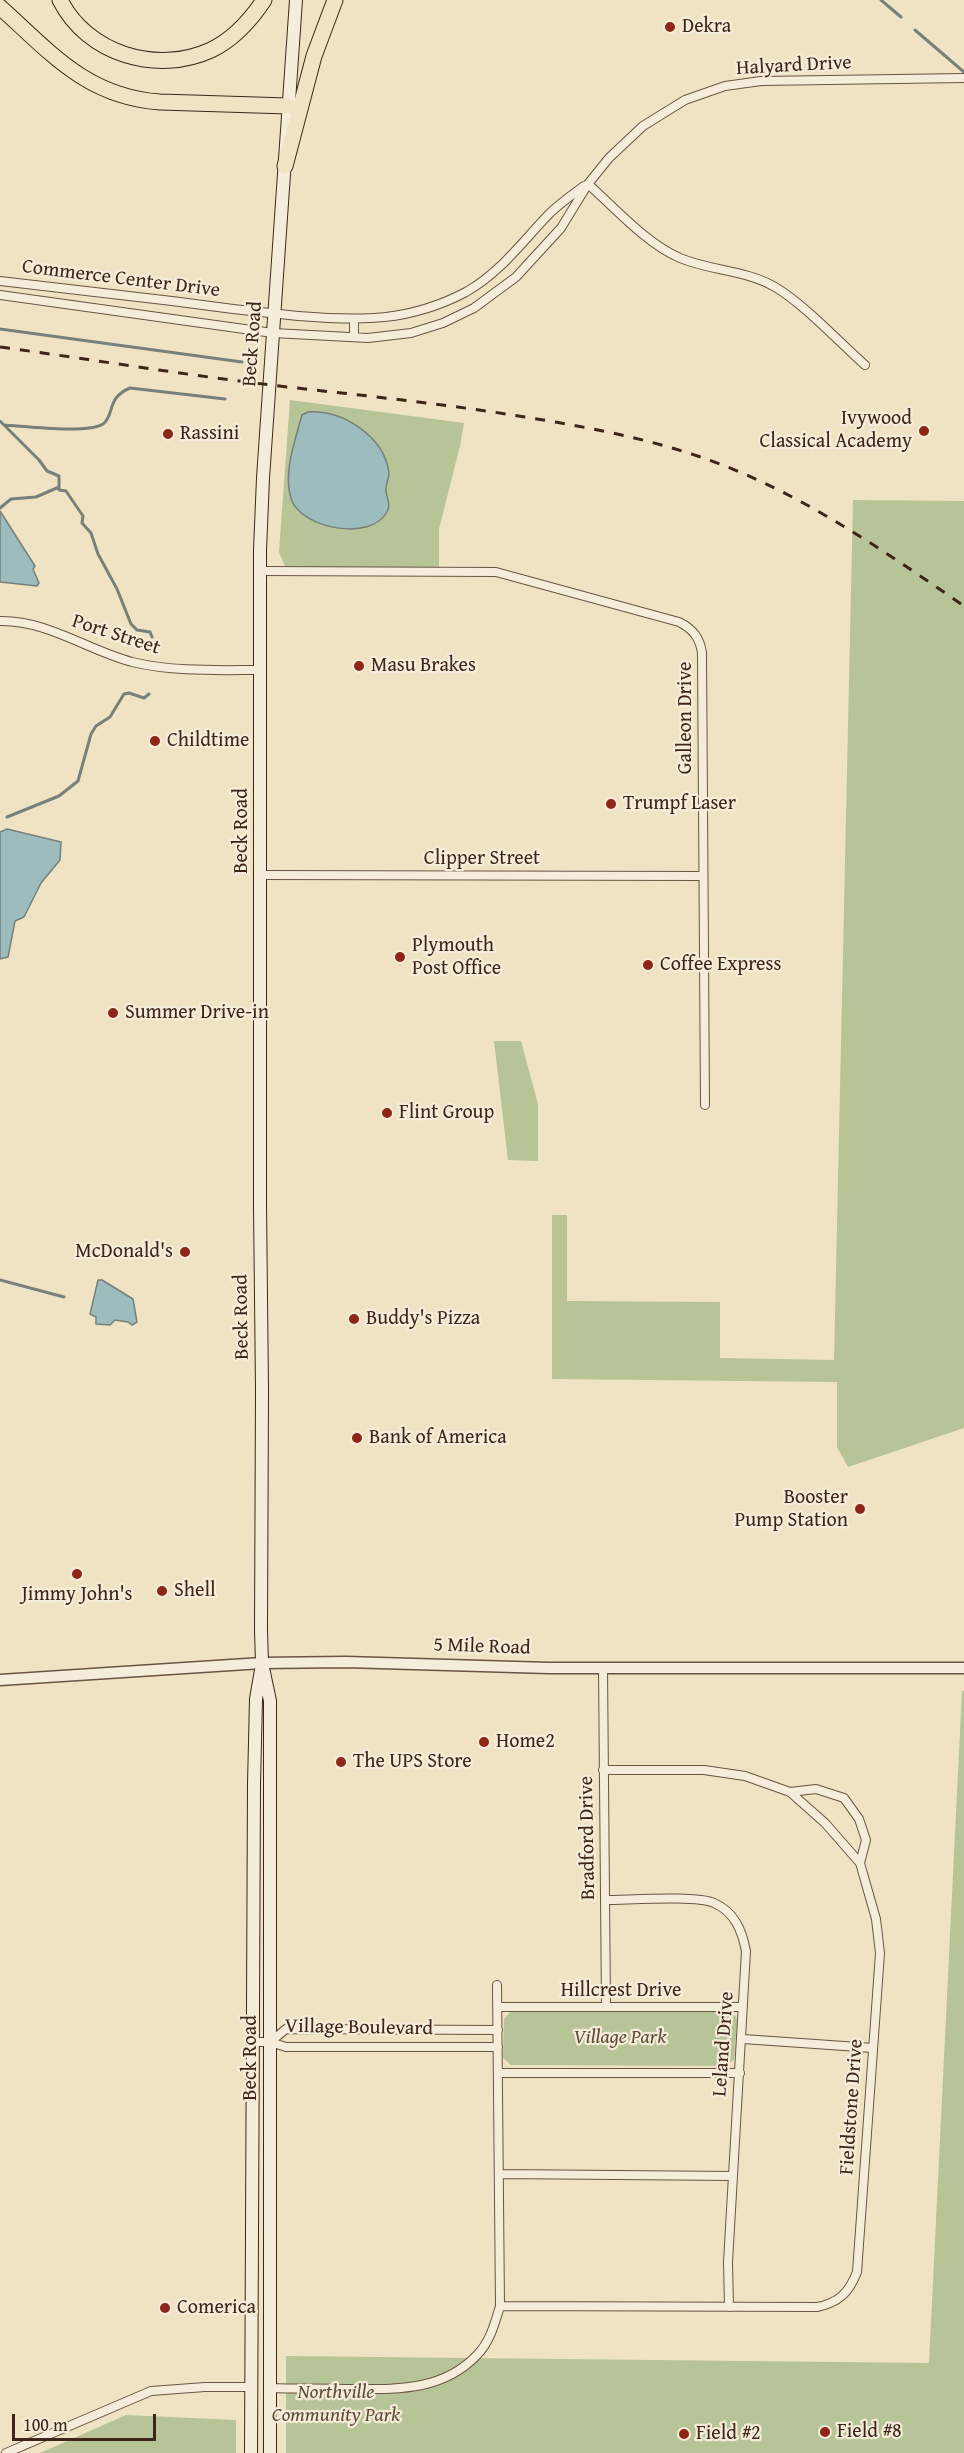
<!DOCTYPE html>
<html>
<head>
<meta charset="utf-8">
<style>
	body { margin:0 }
	#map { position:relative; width:964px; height:2453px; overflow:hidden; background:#efe3c4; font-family:"Gentium Book Plus",serif }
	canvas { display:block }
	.scale { position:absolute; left:12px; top:2414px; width:144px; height:27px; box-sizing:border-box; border:3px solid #3e2517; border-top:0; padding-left:8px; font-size:18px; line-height:21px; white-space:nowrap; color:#3e2517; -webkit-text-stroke:4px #f5edd9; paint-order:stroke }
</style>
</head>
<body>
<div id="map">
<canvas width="964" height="2453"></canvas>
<div class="scale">100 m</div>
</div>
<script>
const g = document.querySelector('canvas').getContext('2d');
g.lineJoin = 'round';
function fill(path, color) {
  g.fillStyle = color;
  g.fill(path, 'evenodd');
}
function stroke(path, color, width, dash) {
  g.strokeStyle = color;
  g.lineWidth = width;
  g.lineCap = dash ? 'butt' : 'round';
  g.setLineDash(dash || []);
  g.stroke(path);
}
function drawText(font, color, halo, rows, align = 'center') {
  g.font = font + ' "Gentium Book Plus",serif';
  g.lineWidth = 4.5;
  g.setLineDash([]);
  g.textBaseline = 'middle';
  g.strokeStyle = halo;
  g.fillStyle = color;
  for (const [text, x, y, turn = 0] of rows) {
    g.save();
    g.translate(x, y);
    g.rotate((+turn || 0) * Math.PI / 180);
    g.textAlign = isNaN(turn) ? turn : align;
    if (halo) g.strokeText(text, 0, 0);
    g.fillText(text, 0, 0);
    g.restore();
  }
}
fill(new Path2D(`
	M290,400L464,423L460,446L439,529V571H287L279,552Z
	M853,500L964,501V1428L848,1467L837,1447V1382L552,1379V1215H567V1301L720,1302V1358L834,1360Z
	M494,1041H521L538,1104V1161L508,1160Z
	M962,1691H964V2453H286V2356L929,2363Z
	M511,2011H726L736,2016L737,2022L734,2060L725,2066L511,2065L503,2058L504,2019Z
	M126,2415L236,2420V2453H40Z`), '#b6c497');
const water = new Path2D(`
	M308,412C343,410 384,436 389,473C389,479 385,485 386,491C387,499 391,504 387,512C370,542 303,528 292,501C282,475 295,441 302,415Z
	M0,511L35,566L33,569L39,583L37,586L0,582Z
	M7,829L61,842L60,860L41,883L24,917L15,921L8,957L0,959V832Z
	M98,1280H102L133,1299L137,1322L132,1325L128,1322L115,1320L110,1325L96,1324V1317L90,1314Z`);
fill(water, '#9dbcbd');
stroke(water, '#77807b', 1.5);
stroke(new Path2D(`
	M881,0L901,17
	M915,30L964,72
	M0,329L242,362
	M0,421L39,460L47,471L59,476V487
	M4,425C24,426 88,434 103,424C115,415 106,398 130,388L225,399
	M59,487V490L66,491L83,516L82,523L91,533L98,554L117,589L131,624L137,630L150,632L152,637
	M0,508L11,499L36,497L59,487
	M7,817L59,796L78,781L91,734L96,726L110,717L124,694L129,693L144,698L149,694
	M0,1280L64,1297`), '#77807b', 3);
const minor = new Path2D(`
	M588,184C615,208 647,244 680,258C711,271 746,270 775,287C804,304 839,342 865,365
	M0,281C57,288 115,294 172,301C214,307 256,312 298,316C361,321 409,322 466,292C500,273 522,242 549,214C559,204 572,195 584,186
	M0,295L273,333L368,338L411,333L443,323L474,308L516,277L561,228L588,184L609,158L643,126L685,100L725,86L761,81L964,78
	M354,337V319
	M260,571L496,572L679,622C693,629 700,638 702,653L705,1105
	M0,621C47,620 87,650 132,662C174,672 217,670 260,670
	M261,875L703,876
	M603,1668L606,2007
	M790,1792L816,1789L844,1798L859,1819L866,1840L860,1863
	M606,1900C629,1900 697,1895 714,1903C735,1912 742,1931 746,1951L728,2262L729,2307
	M498,2007H743
	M743,2039L873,2048
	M253,2042H270L286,2047H498
	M270,2042L286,2029L498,2030
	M498,2073H740
	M499,2174L733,2176
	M500,2306L817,2307C838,2303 849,2293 857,2272L880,1953L876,1919L860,1863L825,1823L790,1792L745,1776L704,1770H603
	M270,2388C296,2389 322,2388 348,2389C395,2389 442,2392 477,2355C490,2342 495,2323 500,2306L497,1985
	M6,2453L151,2391L205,2387H251`);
const tertiary = new Path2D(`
	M0,1680L262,1663L346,1662L549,1668H964`);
const secondary = new Path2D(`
	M251,2453L254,1784L256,1699L261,1670
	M270,2453V1701L262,1663L261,1630L262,1390L260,1205V550L263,478L296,0`);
const motorway = new Path2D(`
	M60,0C87,54 157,75 211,50C234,39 250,21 264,0
	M0,7C51,53 87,97 160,102L288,106
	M285,166L314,56L335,0`);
stroke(minor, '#6a5442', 10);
stroke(tertiary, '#6a5442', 13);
stroke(secondary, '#3e2517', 14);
stroke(motorway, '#3e2517', 17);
stroke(minor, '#f5edd9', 8);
stroke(tertiary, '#f5edd9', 10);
stroke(secondary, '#f5edd9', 12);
stroke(motorway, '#efe3c4', 15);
stroke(new Path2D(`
	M0,347C96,360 191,376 288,387C367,396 446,404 525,417C599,429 673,443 742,473C821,507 893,557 964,606`), '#3e2517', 3, [10, 10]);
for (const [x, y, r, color] of [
	[670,27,6,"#8f2418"],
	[924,431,6,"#8f2418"],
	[168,434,6,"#8f2418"],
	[359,666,6,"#8f2418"],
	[155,741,6,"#8f2418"],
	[611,804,6,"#8f2418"],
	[400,957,6,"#8f2418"],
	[648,965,6,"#8f2418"],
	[113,1013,6,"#8f2418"],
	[387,1113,6,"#8f2418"],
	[185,1252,6,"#8f2418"],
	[354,1319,6,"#8f2418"],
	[357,1438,6,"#8f2418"],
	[860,1509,6,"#8f2418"],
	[77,1574,6,"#8f2418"],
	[162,1591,6,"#8f2418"],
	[484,1742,6,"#8f2418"],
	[341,1762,6,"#8f2418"],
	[165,2308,6,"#8f2418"],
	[825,2432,6,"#8f2418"],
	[684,2434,6,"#8f2418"]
]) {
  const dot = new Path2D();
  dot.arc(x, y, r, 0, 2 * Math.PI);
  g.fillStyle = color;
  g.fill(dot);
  stroke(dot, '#f5edd9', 2);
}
drawText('20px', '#3e2517', '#f5edd9', [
	["Dekra",682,27],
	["Ivywood",912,419,"right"],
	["Classical Academy",912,442,"right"],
	["Rassini",180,434],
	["Masu Brakes",371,666],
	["Childtime",167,741],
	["Trumpf Laser",623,804],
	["Plymouth",412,946],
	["Post Office",412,969],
	["Coffee Express",660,965],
	["Summer Drive-in",125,1013],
	["Flint Group",399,1113],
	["McDonald's",173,1252,"right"],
	["Buddy's Pizza",366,1319],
	["Bank of America",369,1438],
	["Booster",848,1498,"right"],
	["Pump Station",848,1521,"right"],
	["Shell",174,1591],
	["Jimmy John's",77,1595,"center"],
	["Home2",496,1742],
	["The UPS Store",353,1762],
	["Comerica",177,2308],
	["Field #8",837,2432],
	["Field #2",696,2434]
], 'left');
drawText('20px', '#3e2517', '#f5edd9', [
	["Halyard Drive",794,66,-3],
	["Commerce Center Drive",121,279,7],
	["Beck Road",253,344,-86],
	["Port Street",116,635,18],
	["Galleon Drive",686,718,-90],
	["Beck Road",242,831,-90],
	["Clipper Street",482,859],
	["Beck Road",242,1317,-91],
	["5 Mile Road",482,1647,2],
	["Bradford Drive",588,1838,-91],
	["Hillcrest Drive",621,1991],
	["Village Boulevard",359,2028,1],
	["Leland Drive",724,2044,-86],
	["Beck Road",251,2058,-90],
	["Fieldstone Drive",852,2107,-86]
]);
drawText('italic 20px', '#5c4d37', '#f5edd9', [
	["Village Park",620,2038],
	["Northville",336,2393],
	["Community Park",336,2416]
]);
</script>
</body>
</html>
